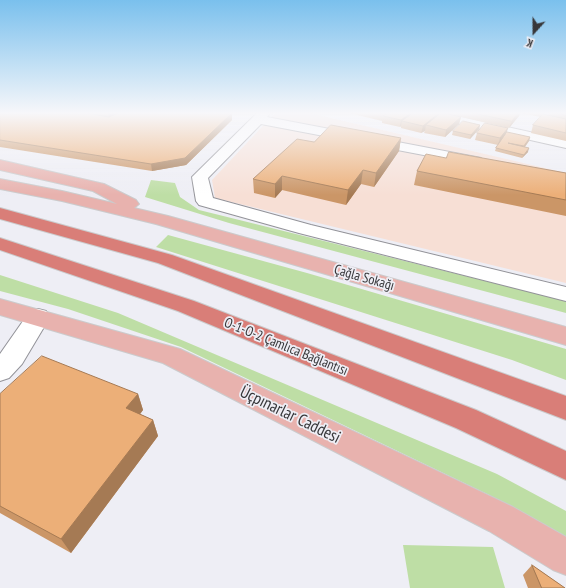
<!DOCTYPE html>
<html>
<head>
<meta charset="utf-8">
<style>
	body { margin:0 }
	#map { position:relative; width:566px; height:588px; overflow:hidden; background:#eeeef5; font-family:"PT Sans Narrow",sans-serif }
	canvas { display:block }
	.north { position:absolute; left:514px; top:12px; width:40px; height:40px; -webkit-text-stroke:3px #eeeef5; paint-order:stroke; rotate:201deg; font-size:11px; font-weight:700; line-height:16px; text-align:center; color:#37373a }
	.north::after { content:''; display:block; margin:auto; width:14px; height:18px; background:#37373a; clip-path:polygon(50% 0,100% 100%,50% 72%,0 100%) }
</style>
</head>
<body>
<div id="map">
<canvas width="566" height="588"></canvas>
<div class="north">K</div>
</div>
<script>
const g = document.querySelector('canvas').getContext('2d');
g.lineJoin = 'round';
function fill(path, color) {
  g.fillStyle = color;
  g.fill(path, 'evenodd');
}
function stroke(path, color, width, dash) {
  g.strokeStyle = color;
  g.lineWidth = width;
  g.lineCap = dash ? 'butt' : 'round';
  g.setLineDash(dash || []);
  g.stroke(path);
}
function drawText(font, color, halo, rows, align = 'center') {
  g.font = font + ' "PT Sans Narrow",sans-serif';
  g.lineWidth = 3.5;
  g.setLineDash([]);
  g.textBaseline = 'middle';
  g.strokeStyle = halo;
  g.fillStyle = color;
  for (const [text, x, y, turn = 0] of rows) {
    g.save();
    g.translate(x, y);
    g.rotate((+turn || 0) * Math.PI / 180);
    g.textAlign = isNaN(turn) ? turn : align;
    if (halo) g.strokeText(text, 0, 0);
    g.fillText(text, 0, 0);
    g.restore();
  }
}
fill(new Path2D(`
	M275,113H310L566,173V283L215,198L212,180Z`), '#f7dfd5');
fill(new Path2D(`
	M151,180L175,183L180,197L199,210L566,301V313L229,223L145,197Z
	M168,235L307,273L566,349V380L512,360L156,247Z
	M0,275L118,313L497,474L566,511V541L489,495L181,347L68,309L0,291Z
	M403,545L493,547L505,588H410Z`), '#bedea5');
const minor = new Path2D(`
	M257,113H270L267,117L476,157L481,158L483,161L481,164L476,165L261,124L208,178L213,198L311,225L566,287V301L299,233L199,205L196,201L192,177Z
	M422,113H444L566,140V148L428,117L424,116Z
	M38,309L46,311L50,317L22,364L9,378L0,381V354L30,311Z`);
const major = new Path2D(`
	M0,160L104,184L136,200L139,204L134,208L168,216L566,327V345L156,224L62,201L0,189V179L62,191L117,204L93,191L0,170Z
	M0,299L180,349L513,507L566,537V575L553,570L489,531L163,363L0,315Z`);
const highway = new Path2D(`
	M0,208L172,255L566,396V420L158,263L0,219Z
	M0,238L194,301L476,410L566,451V480L456,428L178,311L0,250Z`);
stroke(minor, '#939399', 2);
stroke(major, '#cbcbcc', 2);
stroke(highway, '#cbcbcc', 2);
fill(minor, '#fff');
fill(major, '#e8b2ae');
fill(highway, '#d97e78');
fill(new Path2D(`
	M0,113H229L232,120L186,165L152,171L0,147Z
	M349,113H440V114L441,113H544L543,114L548,115L549,113H547H566V141L531,133L533,125L541,117L520,113L519,116L509,128L461,117L459,124L445,137L424,133L425,131L421,133L401,128V126L400,127L382,123V121Z
	M480,125L479,129L470,139L452,135L453,131Z
	M477,133L506,134L530,137L529,141L525,147L528,152L522,158L495,151L496,148L498,145L475,140Z
	M401,138L399,151L374,187L361,184L346,205L282,190L275,198L254,193L253,179L314,142Z
	M446,158L566,173V216L414,185L417,171Z
	M0,394H138L143,410L140,414L153,420L158,436L71,553L0,513Z
	M532,565L565,588H528L523,575Z`), '#cb9667');
fill(new Path2D(`
	M108,113H133L110,124Z
	M232,113V120L186,165L152,171L151,164Z
	M411,113H417L402,121L401,126L400,127L401,120Z
	M439,113H440L439,119L426,125L425,131L421,133L423,126Z
	M518,113H520L519,116L509,128L512,121Z
	M461,117L459,124L445,137L446,130Z
	M480,125L479,129L470,139L471,135Z
	M508,128L506,135L498,145L500,138Z
	M530,137L529,141L523,149L524,146Z
	M401,138L399,151L374,187L376,173Z
	M529,148L528,152L522,158L524,155Z
	M363,170L361,184L346,205L348,190Z
	M282,176V190L275,198V184Z
	M138,394L143,410L132,425L126,408Z
	M153,420L158,436L71,553L61,539Z`), '#a57a54');
const building = new Path2D(`
	M0,113H87L109,117L118,113H232L185,158L151,164L0,140Z
	M380,113H411L401,120L383,116L386,114Z
	M413,113H439L423,126L402,121Z
	M441,113H444L461,117L446,130L426,125Z
	M474,113H518L512,121Z
	M557,113H566V115Z
	M543,114L566,119V133L533,125Z
	M463,121L480,125L471,135L453,131Z
	M485,123L508,128L500,138L477,133Z
	M331,125L401,138L376,173L363,170L348,190L282,176L275,184L253,179L297,139L314,142Z
	M507,132L530,137L524,146L508,143L529,148L524,155L496,148Z
	M449,152L566,173V200L417,171L426,154L446,158Z
	M42,356L138,394L126,408L153,420L61,539L0,506V394Z
	M532,565L565,588H542Z`);
fill(building, '#ecaf78');
stroke(building, '#a57a54', 1);
const sky = g.createLinearGradient(0, 0, 0, 195);
sky.addColorStop(0, '#7ac0ed');
sky.addColorStop(0.58, '#f7f7fa');
sky.addColorStop(1, '#f7f7fa00');
g.fillStyle = sky;
g.fillRect(0, 0, 566, 195);
drawText('14px', '#37373a', '#eeeef5', [
	["Çağla Sokağı",364,278,16],
	["O-1-O-2 Çamlıca Bağlantısı",286,347,22]
]);
drawText('17px', '#37373a', '#eeeef5', [
	["Üçpınarlar Caddesi",290,415,26]
]);
</script>
</body>
</html>
